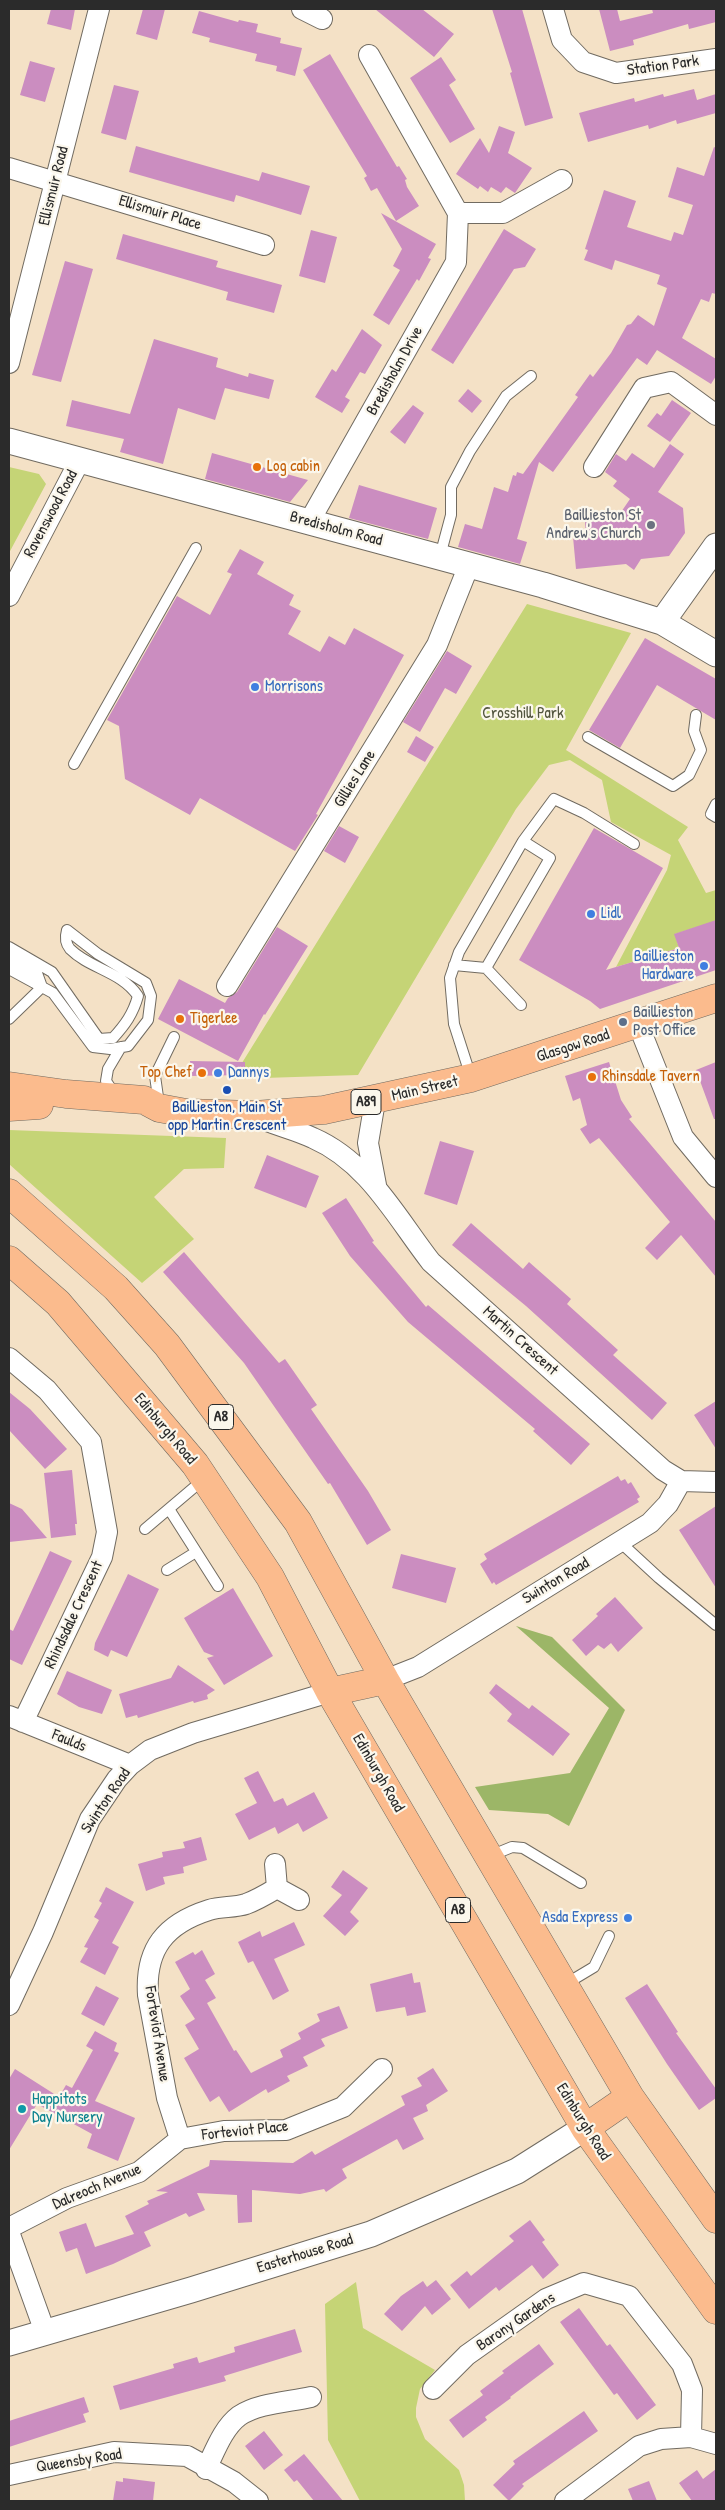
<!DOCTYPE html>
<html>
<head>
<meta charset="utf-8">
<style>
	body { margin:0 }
	#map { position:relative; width:725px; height:2510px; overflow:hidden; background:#f4e1c6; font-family:"Patrick Hand",sans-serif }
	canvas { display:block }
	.frame { position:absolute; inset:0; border:10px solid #2b2b2b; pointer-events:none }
</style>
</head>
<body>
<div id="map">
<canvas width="725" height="2510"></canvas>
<div class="frame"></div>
</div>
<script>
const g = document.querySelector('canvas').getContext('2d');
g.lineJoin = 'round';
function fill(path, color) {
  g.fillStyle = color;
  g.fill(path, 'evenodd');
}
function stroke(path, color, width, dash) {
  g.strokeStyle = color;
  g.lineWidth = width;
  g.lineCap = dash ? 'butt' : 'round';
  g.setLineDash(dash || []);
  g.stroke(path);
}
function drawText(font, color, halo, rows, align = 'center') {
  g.font = font + ' "Patrick Hand",sans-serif';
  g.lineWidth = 4.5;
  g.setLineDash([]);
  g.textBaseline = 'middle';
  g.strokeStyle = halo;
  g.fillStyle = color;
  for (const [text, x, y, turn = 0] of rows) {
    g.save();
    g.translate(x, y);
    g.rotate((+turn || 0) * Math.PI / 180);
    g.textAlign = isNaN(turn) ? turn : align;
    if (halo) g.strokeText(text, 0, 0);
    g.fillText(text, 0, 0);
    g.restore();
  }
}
fill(new Path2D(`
	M9,467L39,474L46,484L9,553Z
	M527,604L631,633L566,750L688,827L678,840L706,893L716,890V921L675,934L679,948L616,967L667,870L671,855L611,822L602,780L570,760L549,765L516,809L358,1075L232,1079Z
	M9,1130L226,1138L224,1168L184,1169L154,1197L194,1239L142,1283L9,1164Z
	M356,2282L363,2328L435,2370L420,2389L416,2408V2417L425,2439L459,2470L464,2485L465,2501H360L328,2440L325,2304Z`), '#c5d476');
fill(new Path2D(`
	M516,1626L552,1637L625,1710L569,1826L548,1814L489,1810L475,1787L570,1773L609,1708Z`), '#9cb667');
fill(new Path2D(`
	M51,9H75L71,30L47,24Z
	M143,9H165L157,40L136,34Z
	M375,9H422L454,34L434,57Z
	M492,9H522L553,118L525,126L510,73L512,72Z
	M599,9H617L620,21L653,13L652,9H716V22L689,29L688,24L633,40L634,45L610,51Z
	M199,11L238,22L239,20L258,24L256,32L281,38L280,43L302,48L295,76L276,71L277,66L255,61L257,54L209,42L210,38L192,33Z
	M330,54L397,167L399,166L407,179L405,180L407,187L419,206L396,221L377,188L371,191L364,178L367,176L303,70Z
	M441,57L456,80L449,85L475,129L450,143L410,78Z
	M30,61L55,68L45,102L20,95Z
	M114,85L139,91L126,140L101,133Z
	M694,89L697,100L716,94V113L677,124L676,120L649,129L648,125L588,142L579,113L634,98L635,102L663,94L664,97Z
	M499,126L515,132L508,153L532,168L515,193L506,187L501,193L491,187L488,192L480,186L478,189L456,174L480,138L489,153Z
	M136,146L259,181L262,172L310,186L301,215L236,195L234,202L129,172Z
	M714,147L716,148V294L712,293L709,302L701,299L682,338L716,359V376L711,384L657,350L647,365L637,358L553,472L539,462L517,539L527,542L520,564L458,547L465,524L482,529L494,487L508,492L513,475L516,476L517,472L523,474L578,397L575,395L590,374L593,377L611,353L627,325L631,324L638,315L654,326L667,288L657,284L660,275L615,260L612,270L584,260L588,250L585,249L604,190L636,201L627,227L671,241L674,232L683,235L693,205L668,197L677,167L704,176Z
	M381,213L436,244L428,258L431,259L419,281L417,279L389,325L373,315L400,270L393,266L402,249Z
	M504,229L536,249L525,267L514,269L453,364L431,350Z
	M311,230L337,237L325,283L299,276Z
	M123,234L218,261L216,267L282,285L274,313L226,300L228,292L116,259Z
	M65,261L93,269L61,382L32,375Z
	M362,329L382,345L365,374L360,372L345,397L350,400L342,413L315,397L332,369L336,372Z
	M154,339L218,358L216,367L248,377L249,373L274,380L269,399L225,388L215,420L178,408L163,464L120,452L124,439L66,426L72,400L130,414Z
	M468,389L482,401L472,413L458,401Z
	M672,400L691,413L670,442L647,426L657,413L661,416Z
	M413,405L424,413L405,444L390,432Z
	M670,444L684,454L658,492L683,508L685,533L669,556L641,559L634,570L626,564L576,569L573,537L586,536L585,522L617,518L630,499L613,486L617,481L605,472L616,454L626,461L632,453L654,468Z
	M212,453L308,480L290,502L205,479Z
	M359,485L437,508L428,539L349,518Z
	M240,549L264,562L257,574L294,595L289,605L301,611L288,634L320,652L329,636L345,645L354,628L404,655L316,814L318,815L295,851L200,798L190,815L125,779L119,726L107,720L177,596L210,615L232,574L227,572Z
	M645,638L716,679V720L657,685L620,748L589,730Z
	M447,651L472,666L456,694L445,688L420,732L403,722Z
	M416,736L434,747L425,762L407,752Z
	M339,826L359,837L345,863L324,851Z
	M594,828L663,868L606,970L679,948L674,934L716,920V970L600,1009L590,1001L519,960Z
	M277,927L308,946L265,1015L264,1014L238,1061L158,1019L179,979L225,1003L228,998L237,992Z
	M190,1061L245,1062V1075L190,1076Z
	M609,1062L621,1100L632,1117L629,1119L716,1222V1277L681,1235L657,1260L645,1248L670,1222L599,1138L590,1144L580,1129L587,1125L580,1098L573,1101L565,1076Z
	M716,1062V1119H714L696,1070Z
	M440,1141L474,1151L457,1205L424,1194Z
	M267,1155L319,1176L306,1208L254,1188Z
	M346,1198L374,1241L372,1242L426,1307L428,1305L590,1444L571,1465L533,1431L535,1429L408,1322L350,1256L322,1213Z
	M471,1223L523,1269L529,1262L571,1299L567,1304L618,1350L613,1355L667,1403L652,1420L526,1306L452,1245Z
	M184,1252L279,1363L285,1359L317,1405L311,1409L368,1491L391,1530L367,1545L330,1483L328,1484L244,1363L163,1272Z
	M9,1392L30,1409L67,1449L45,1469L9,1430Z
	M716,1401V1449L694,1415Z
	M72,1470L77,1524H75L76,1535L51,1538L44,1473Z
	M618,1476L621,1481L625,1479L628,1484L631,1482L640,1497L637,1499L639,1502L496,1585L494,1582L492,1584L480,1564L487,1559L484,1554Z
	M9,1503L22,1509L47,1538L9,1542Z
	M716,1506V1588L679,1530Z
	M50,1551L72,1561L22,1665L9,1659V1629L13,1631Z
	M401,1554L456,1568L446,1603L392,1588Z
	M128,1574L159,1589L127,1657L111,1650L108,1657L94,1650L95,1643Z
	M233,1588L273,1656L224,1685L207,1658L214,1656L204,1652L184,1618Z
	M615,1597L643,1628L618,1652L611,1643L604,1649L598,1645L586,1656L572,1640L598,1616L596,1614Z
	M178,1665L215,1690L207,1695L208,1699L194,1703L193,1701L138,1718L137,1715L126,1718L119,1694L171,1678Z
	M67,1671L112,1690L102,1714L79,1707L57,1694Z
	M496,1684L529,1709L532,1705L570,1734L553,1756L507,1721L512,1714L489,1693Z
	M258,1771L274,1802L283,1798L287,1806L314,1792L328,1818L303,1832L298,1823L278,1834L275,1827L249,1840L235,1814L257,1803L244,1778Z
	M201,1837L207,1860L183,1867L184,1873L163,1877L165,1884L146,1891L138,1864L163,1857L162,1852L185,1848L183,1842Z
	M343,1870L368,1888L350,1912L359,1921L345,1936L323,1916L342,1895L331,1887Z
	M106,1887L134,1902L112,1943L119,1947L105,1975L80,1962L88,1948L84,1947L99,1920L94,1917L102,1903L99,1901Z
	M294,1922L305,1945L274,1959L289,1991L273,2000L253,1961L248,1963L238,1942L260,1931L262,1937Z
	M202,1950L215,1974L205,1980L216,1998L207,2003L234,2051L236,2050L251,2073L283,2057L280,2050L301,2039L298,2033L320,2021L317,2014L339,2006L348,2028L321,2039L325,2046L303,2057L308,2066L287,2076L290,2081L268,2093L266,2089L229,2112L219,2096L210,2102L184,2058L199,2049L185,2025L195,2019L180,1996L190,1989L175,1962L193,1952L195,1955Z
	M412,1973L414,1983L420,1982L426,2012L407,2016L405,2007L376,2012L370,1984Z
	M647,1984L678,2032L676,2033L716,2089V2098L699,2110L667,2064L625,1998Z
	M96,1986L119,1998L104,2026L81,2014Z
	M95,2031L117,2043L114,2051L119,2053L95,2101L135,2118L118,2161L87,2148L92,2134L37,2104L9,2150V2079L15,2069L59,2097L66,2085L72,2088L93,2050L86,2046Z
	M433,2068L448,2091L426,2105L428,2111L413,2118L424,2139L403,2150L397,2139L342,2169L347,2178L326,2192L324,2189L300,2194L252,2190V2222L238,2223L237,2195L197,2193L205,2210L189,2217L186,2213L144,2232L151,2246L113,2264L86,2274L77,2248L66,2252L59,2232L86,2223L95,2247L134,2234L125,2216L149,2204L147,2201L168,2192L156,2191L209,2166L210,2160L293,2163L312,2151L315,2155L405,2105L401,2096L422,2086L417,2078Z
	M530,2220L545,2240L542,2242L559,2265L543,2279L532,2265L499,2291L496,2287L469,2309L450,2285L467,2271L471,2276L514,2241L509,2236Z
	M436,2280L451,2299L432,2315L425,2306L402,2331L384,2314L401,2296L423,2281L427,2287Z
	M579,2308L607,2346L610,2344L656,2405L637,2420L617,2393L614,2395L560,2322Z
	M295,2329L302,2352L224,2376L226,2381L120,2410L113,2386L174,2368L173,2364L197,2357L199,2363L235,2352L234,2347Z
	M539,2344L554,2364L510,2397L511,2398L485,2417L487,2420L463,2438L449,2420L483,2395L480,2391L504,2373L502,2371Z
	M84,2397L89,2412L83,2414L86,2422L9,2447V2421Z
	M584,2411L598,2431L522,2484L524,2486L509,2501L493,2485L515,2464L513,2461Z
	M264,2431L283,2455L264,2470L245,2446Z
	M304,2454L343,2501H314L297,2480L294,2482L284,2470Z
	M716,2469V2501H692L679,2483L697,2470L703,2479Z
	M123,2478L155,2482L153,2501H113L116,2481L123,2482Z
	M649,2481L657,2501H633L628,2489Z`), '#cb8dc0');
const service = new Path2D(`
	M440,556L451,515V487L470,451L506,396L531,376
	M588,737L673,786L689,775L701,750L694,731L696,715
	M74,764L196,548
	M716,804L711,814L716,817
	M523,841L554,799L584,813L634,844
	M9,947L52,972L99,1039L113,1038C125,1025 133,1014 138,996C121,971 90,969 70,949C65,943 65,937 67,930L98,954L146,983L151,996L148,1020L128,1046L110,1049L93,1047L53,993L9,969
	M9,958L37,973L42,987L9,1019
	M454,965L486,968
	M471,1077L454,1024L450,978L459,952L523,841L550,858L486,968L521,1005
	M114,1093L106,1081L108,1069L121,1047
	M159,1104L155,1076L174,1037
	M169,1509L218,1586
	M145,1529L204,1479
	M620,1542L659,1578L716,1625
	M167,1570L196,1552
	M490,1856L512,1847L523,1848L581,1883
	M564,1985L594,1967L609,1936`);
const minor = new Path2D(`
	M302,9L322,19
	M553,9L562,40L583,62L616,73L716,59
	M9,168L264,245
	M458,213H503L562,180
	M9,363L99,9
	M594,467L644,388L671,382L716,415
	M309,522L456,262L458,213L369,55
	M9,596L80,460
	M227,986L437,645L469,565
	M638,1024L683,1137L716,1177
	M375,1101L368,1143L376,1185
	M255,1116C274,1125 294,1129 313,1138C368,1162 396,1217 431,1262L663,1470L681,1481
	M9,1358L47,1390L91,1442L107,1532L102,1557L23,1722
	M681,1481L716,1482
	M385,1680L418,1667L650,1523L668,1504L681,1481
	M9,1716L130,1765
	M275,1864L277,1888L299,1900
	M9,2005L43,1932L90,1819L117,1779L130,1765L150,1750L193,1733L330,1692
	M180,2139L167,2098L148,1995C145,1949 165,1924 209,1910C221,1906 234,1908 246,1904C257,1900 267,1894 277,1888
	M9,2228L67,2198L139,2172L180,2139L224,2131L286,2130L343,2107L382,2069
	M9,2232L45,2332
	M433,2389L467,2355L546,2299L584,2283L629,2296L682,2364L692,2390L691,2437
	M206,2469C215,2451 223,2428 239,2416C258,2403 289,2402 311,2397
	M9,2475L114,2452L187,2456L234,2482L258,2501
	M565,2501L639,2446L661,2439L691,2437L716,2444`);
const tertiary = new Path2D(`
	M9,441L543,585L662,622L716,654
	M662,622L716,546
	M9,2343L191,2290L371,2234L517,2171L585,2128`);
const primary = new Path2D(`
	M9,1086L66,1094L144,1100L159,1108L186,1113L254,1115L324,1110L471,1078L716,998
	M9,1107L39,1105
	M9,1193L116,1288L167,1345L298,1522L385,1680L630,2097L716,2219
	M9,1260L58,1303L195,1464L270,1577L330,1692L585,2128L716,2310
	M330,1692L385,1680
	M585,2128L630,2097`);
stroke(service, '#716b61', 12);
stroke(minor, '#716b61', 22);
stroke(tertiary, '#716b61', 27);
stroke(primary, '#716b61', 29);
stroke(service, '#fff', 10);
stroke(minor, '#fff', 20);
stroke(tertiary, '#fff', 25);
stroke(primary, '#fbbb8d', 28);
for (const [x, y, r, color] of [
	[257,467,5,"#e8710a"],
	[651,525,5,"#6b7280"],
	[255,687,5,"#3f7fe0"],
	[591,914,5,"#3f7fe0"],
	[704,966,5,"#3f7fe0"],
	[180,1019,5,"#e8710a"],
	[623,1022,5,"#5c6f8a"],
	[202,1073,5,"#e8710a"],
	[218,1073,5,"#3f7fe0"],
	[592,1077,5,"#e8710a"],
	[227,1090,5,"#1a4fb4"],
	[628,1918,5,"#3f7fe0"],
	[22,2109,5,"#0f9aa8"]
]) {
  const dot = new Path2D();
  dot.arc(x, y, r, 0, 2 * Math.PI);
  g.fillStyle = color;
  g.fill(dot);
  stroke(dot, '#fbf7ec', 2);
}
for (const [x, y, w] of [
	[366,1102,30],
	[221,1417,25],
	[458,1910,25]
]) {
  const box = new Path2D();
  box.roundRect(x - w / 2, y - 12.5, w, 25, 4);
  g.fillStyle = '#fbf7ec';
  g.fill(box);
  stroke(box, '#2b2b2b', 1);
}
drawText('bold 15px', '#2b2b2b', null, [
	["A89",366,1102],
	["A8",221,1417],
	["A8",458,1910]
]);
drawText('16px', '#2b2b2b', '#fbf7ec', [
	["Station Park",663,66,-8],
	["Ellismuir Road",54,186,-76],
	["Ellismuir Place",160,213,17],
	["Bredisholm Drive",395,371,-61],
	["Ravenswood Road",51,514,-62],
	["Bredisholm Road",336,529,15],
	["Gillies Lane",355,779,-58],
	["Glasgow Road",573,1046,-18],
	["Main Street",425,1089,-13],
	["Martin Crescent",520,1341,42],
	["Edinburgh Road",165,1429,50],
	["Swinton Road",556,1581,-31],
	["Rhindsdale Crescent",74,1615,-65],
	["Faulds",69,1741,22],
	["Edinburgh Road",378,1773,60],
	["Swinton Road",106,1801,-56],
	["Forteviot Avenue",157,2034,81],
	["Edinburgh Road",583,2122,58],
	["Forteviot Place",245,2131,-6],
	["Dalreoch Avenue",97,2187,-23],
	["Easterhouse Road",305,2254,-17],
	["Barony Gardens",516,2322,-34],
	["Queensby Road",79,2461,-9]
]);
drawText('16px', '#c56008', '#fbf7ec', [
	["Log cabin",267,467],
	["Tigerlee",190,1019],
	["Top Chef",192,1073,"right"],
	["Rhinsdale Tavern",602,1077]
], 'left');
drawText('16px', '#5b616d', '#fbf7ec', [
	["Baillieston St",641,516],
	["Andrew's Church",641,534]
], 'right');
drawText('16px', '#366cbe', '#fbf7ec', [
	["Morrisons",265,687],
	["Lidl",601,914],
	["Baillieston",694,957,"right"],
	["Hardware",694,975,"right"],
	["Dannys",228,1073],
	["Asda Express",618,1918,"right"]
], 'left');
drawText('16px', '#52553e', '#fbf7ec', [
	["Crosshill Park",523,714]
]);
drawText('16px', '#4e5e75', '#fbf7ec', [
	["Baillieston",633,1013],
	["Post Office",633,1031]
], 'left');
drawText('16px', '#164399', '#fbf7ec', [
	["Baillieston, Main St",227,1108],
	["opp Martin Crescent",227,1126]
]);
drawText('16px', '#0d838f', '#fbf7ec', [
	["Happitots",32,2100],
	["Day Nursery",32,2118]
], 'left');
</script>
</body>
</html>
